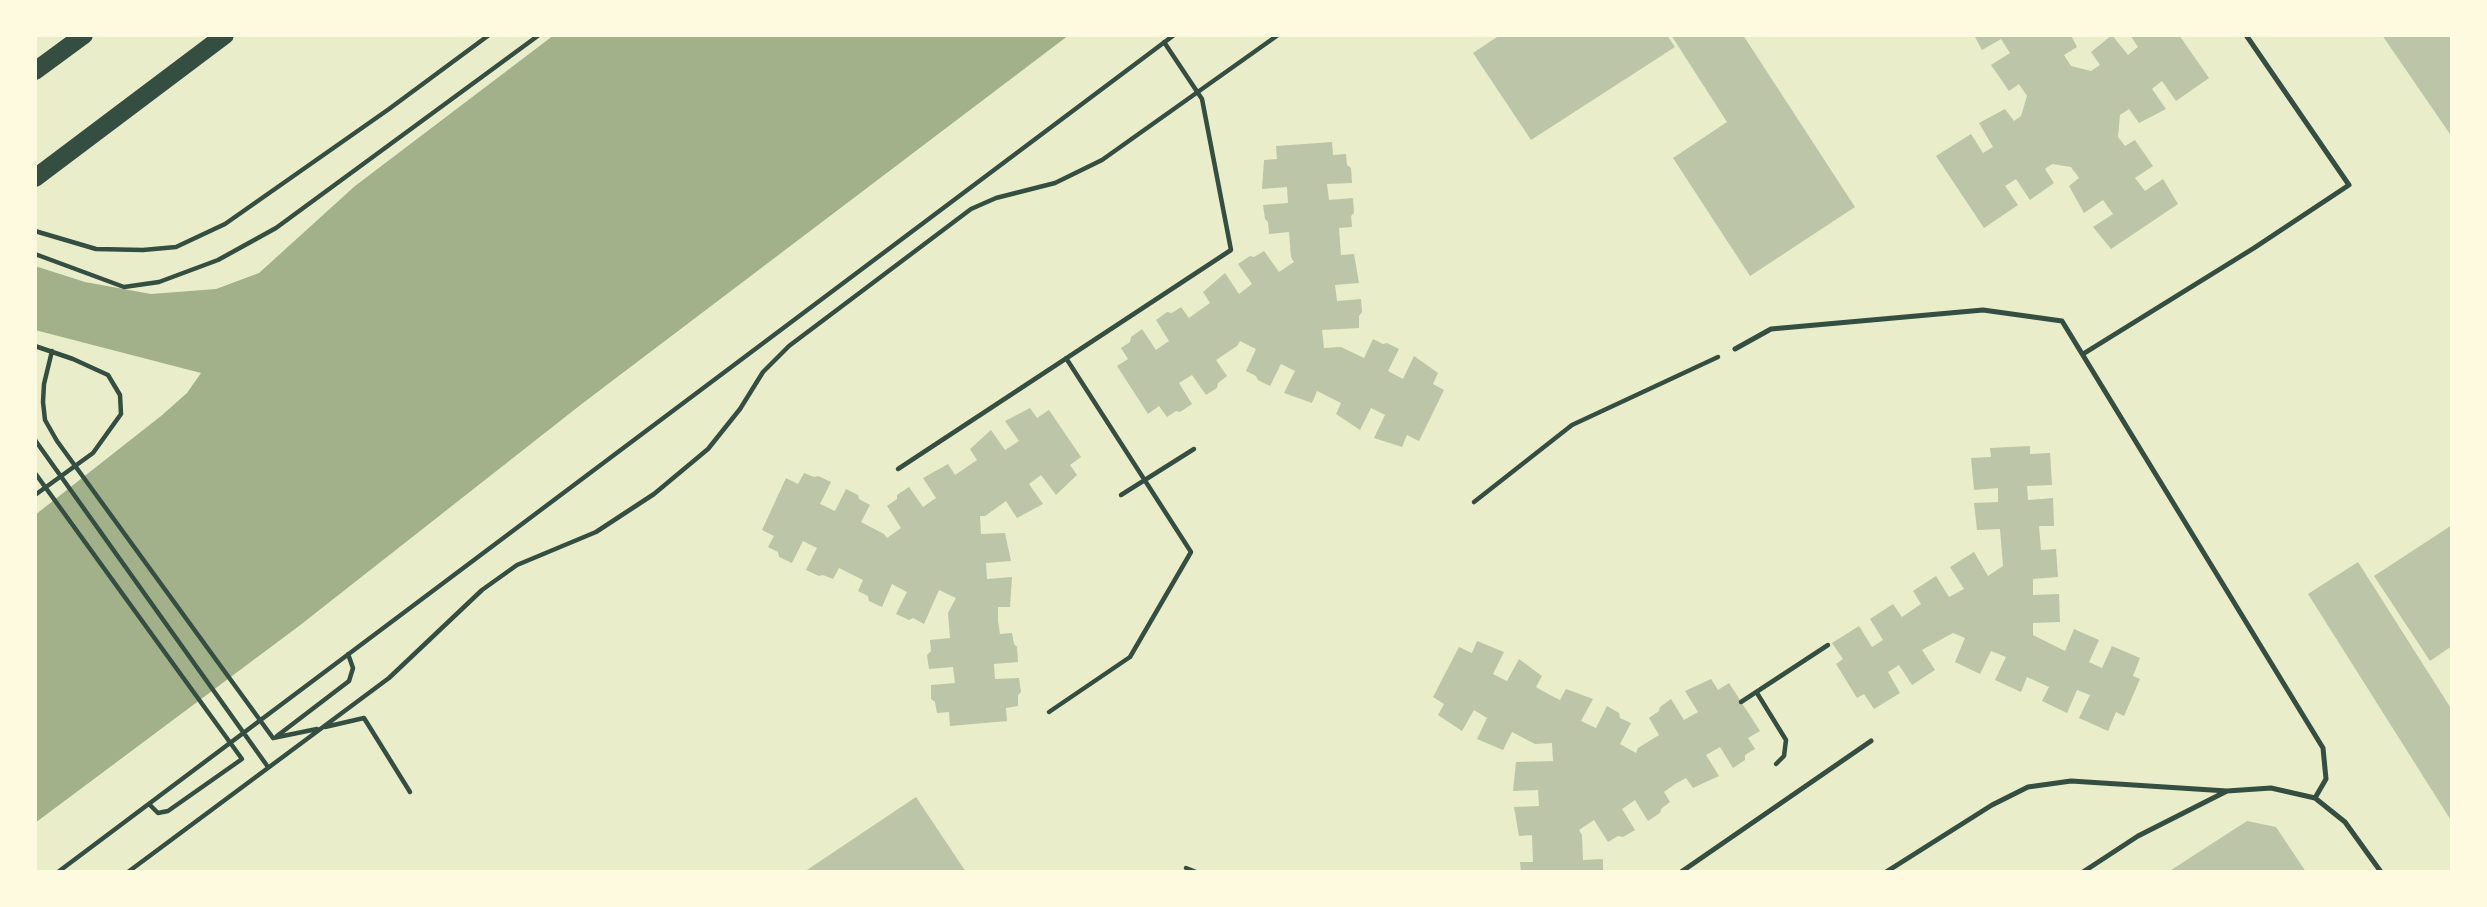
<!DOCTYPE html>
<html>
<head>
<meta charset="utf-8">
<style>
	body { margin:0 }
	#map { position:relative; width:2487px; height:907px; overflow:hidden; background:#e9edc9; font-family:"Asap Condensed",sans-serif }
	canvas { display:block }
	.frame { position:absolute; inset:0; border:37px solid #fefae0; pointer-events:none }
</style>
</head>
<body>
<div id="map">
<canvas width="2487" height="907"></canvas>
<div class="frame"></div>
</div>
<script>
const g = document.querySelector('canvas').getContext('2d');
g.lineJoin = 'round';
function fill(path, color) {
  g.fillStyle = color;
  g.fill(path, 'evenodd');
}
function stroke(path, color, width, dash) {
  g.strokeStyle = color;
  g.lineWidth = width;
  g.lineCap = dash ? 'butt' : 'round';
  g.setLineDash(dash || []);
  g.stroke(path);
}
fill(new Path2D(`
	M554,35H1069L583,403L299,626L35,823V515L161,416L187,393L201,373L35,330V266L85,282L151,294L216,289L259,273L355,186Z`), '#a3b18a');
fill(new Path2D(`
	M1500,35H1667L1675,47L1531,140L1473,53Z
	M1671,35H1743L1855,207L1750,276L1673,158L1727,122Z
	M1974,35H2071L2077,47L2064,55L2071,66L2091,71L2100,65L2091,52L2112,35L2128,55L2138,47L2130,35H2179L2209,78L2176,101L2162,81L2152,89L2166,109L2139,123L2129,109L2120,115L2118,137L2125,146L2135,140L2153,166L2135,178L2145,191L2163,179L2178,204L2111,249L2093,227L2113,214L2103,200L2084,213L2069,186L2079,178L2071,167L2052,164L2045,169L2054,183L2030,200L2016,179L2005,186L2018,205L1984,228L1936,156L1971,134L1983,153L1993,147L1979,123L2005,109L2014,121L2021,116L2027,96L2019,84L2009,91L1991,65L2010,53L2001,39L1982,50Z
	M2382,35L2452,36V137Z
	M1332,142L1333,155L1346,154L1347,165L1351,168L1352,183L1327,184L1329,200L1353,198L1354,213L1351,216L1352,227L1339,228L1341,255L1354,254L1359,283L1335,285L1337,301L1361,299L1362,312L1359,316V328L1322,330L1324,348L1341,347L1364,358L1373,339L1383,344L1387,343L1399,349L1388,371L1403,379L1414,356L1438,373L1433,384L1444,390L1419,441L1407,435L1402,447L1374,438L1385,415L1371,408L1360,430L1336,414L1341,403L1317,391L1312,403L1284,393L1295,371L1281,364L1270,386L1258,380L1256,376L1246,371L1256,349L1240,341L1237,346L1216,360L1227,376L1218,383L1217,388L1206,395L1192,375L1179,383L1192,404L1180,412L1176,411L1167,417L1159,406L1148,414L1117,366L1128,359L1121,348L1130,342L1131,337L1142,329L1156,350L1169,341L1156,320L1167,312L1172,313L1181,307L1189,318L1200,310L1210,303L1203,292L1225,273L1239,294L1252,284L1238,264L1250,256L1254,257L1264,251L1279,272L1294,262L1291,257L1289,232L1269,234L1268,222L1265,219L1263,205L1288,203L1287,187L1262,189L1264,160L1277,159L1276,146Z
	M1030,408L1037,418L1049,410L1081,457L1070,465L1077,475L1056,495L1041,475L1029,484L1043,504L1017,518L1006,501L985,516H980L981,534L1005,533L1011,561L986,563L987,579L1012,577L1010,607H998V621L1000,634L1012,633L1014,644L1017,647L1018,662L994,664L995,679L1019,678L1021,692L1018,695V706L1006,708L1007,721L950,726L949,712L937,713L935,702L931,699V685L955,683L953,667L929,669L927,655L931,651L930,640L950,638L948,613L956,598L939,590L924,624L913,618L909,620L896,614L907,592L892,584L882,607L869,601L868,596L858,591L863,580L839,568L833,579L823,575L819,576L806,570L817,548L803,541L792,563L779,557L778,552L768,547L774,536L762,530L786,478L798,484L804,473L814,477L818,476L831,482L820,504L835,511L846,489L858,495L859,499L870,505L861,522L884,534L887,538L901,528L887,506L897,499V495L909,487L923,507L936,498L923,478L948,464L955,475L977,460L970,449L991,430L1005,450L1019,441L1005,421Z
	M2030,446V454L2050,453L2052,485L2027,486L2028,500L2053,498L2054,526H2039L2041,550L2056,549L2058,577L2033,579V595L2059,594L2060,622L2033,623V635L2065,651L2074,629L2099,640L2089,662L2102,668L2112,646L2140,658L2133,676L2140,679L2124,716L2116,712L2108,731L2079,718L2090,695L2077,690L2067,713L2042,701L2049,687L2027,677L2021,692L1995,680L2006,657L1991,651L1980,674L1955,662L1965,638L1953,633L1922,650L1935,670L1912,685L1899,665L1888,672L1900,693L1874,709L1864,694L1857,698L1836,664L1843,659L1832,643L1859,626L1872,647L1883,640L1870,619L1893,604L1902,617L1921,604L1913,591L1936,576L1949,597L1964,589L1950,567L1974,552L1988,576L2003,566L2000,529L1977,530L1974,503L1998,502V488L1974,490L1971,458L1991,457L1990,448Z
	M2452,525V646L2430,661L2374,576Z
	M2358,562L2452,710V822L2308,594Z
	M1477,641L1504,652L1493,674L1507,681L1519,659L1542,676L1536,687L1548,694L1560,700L1566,689L1593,699L1581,721L1596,728L1607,706L1619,713L1620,718L1631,723L1620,744L1636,753L1638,748L1659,735L1649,718L1659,711L1660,707L1671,699L1684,720L1698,712L1685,691L1711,679L1718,690L1729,683L1760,731L1748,738L1755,749L1745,755V760L1733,768L1720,747L1706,755L1719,776L1693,788L1686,778L1675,784L1664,792L1670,802L1661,809L1660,813L1648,821L1635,800L1622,809L1635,830L1623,837L1618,836L1608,842L1594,820L1579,830L1582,835L1583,860L1603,859V872H1521L1520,862H1533L1532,835L1519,836L1514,807L1539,806L1538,790L1513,791L1516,762L1553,761L1552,743L1535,744L1512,732L1503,750L1477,739L1487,718L1474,710L1462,731L1438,715L1444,704L1433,697L1459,647L1472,653Z
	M916,797L966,872H804Z
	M2247,821L2276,827L2306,872H2168Z`), '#bcc5a7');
stroke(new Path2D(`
	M35,231L96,249L143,250L176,247L225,224L389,109L489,35
	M35,254L124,287L159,282L218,260L276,228L539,35
	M35,346L73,359L108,375L120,395L121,414L93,453L35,495
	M52,351L44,384L43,402L45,420L57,441L273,738
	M35,440L268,767
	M898,469L1231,250L1202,99L1164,42
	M35,473L242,759L168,811L158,813L149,804
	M1121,495L1194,449
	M1474,502L1572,425L1718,357
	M1757,693L1786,740L1784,756L1776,764
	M1741,702L1828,645
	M1049,712L1130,657L1191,552L1066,358
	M325,727L364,718L410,792
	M277,736L349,681L353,668L348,654
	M273,738L317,729
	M1186,868L1196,872
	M58,872L1174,35
	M128,872L389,678L482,590L517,565L596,532L654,494L708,449L740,409L763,372L789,346L971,209L996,198L1055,183L1102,160L1278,35`), '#344e41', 4.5);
stroke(new Path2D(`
	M1735,349L1771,329L1983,310L2062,321L2323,748L2326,779L2315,798
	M2083,354L2254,248L2349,185L2246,35
	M1681,872L1871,741
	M1886,872L1992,805L2028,787L2071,781L2227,791
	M2083,872L2138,836L2227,791L2271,788L2315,798L2345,822L2381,872`), '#344e41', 5);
stroke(new Path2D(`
	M35,71L84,35
	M35,178L225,35`), '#344e41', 18);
</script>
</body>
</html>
